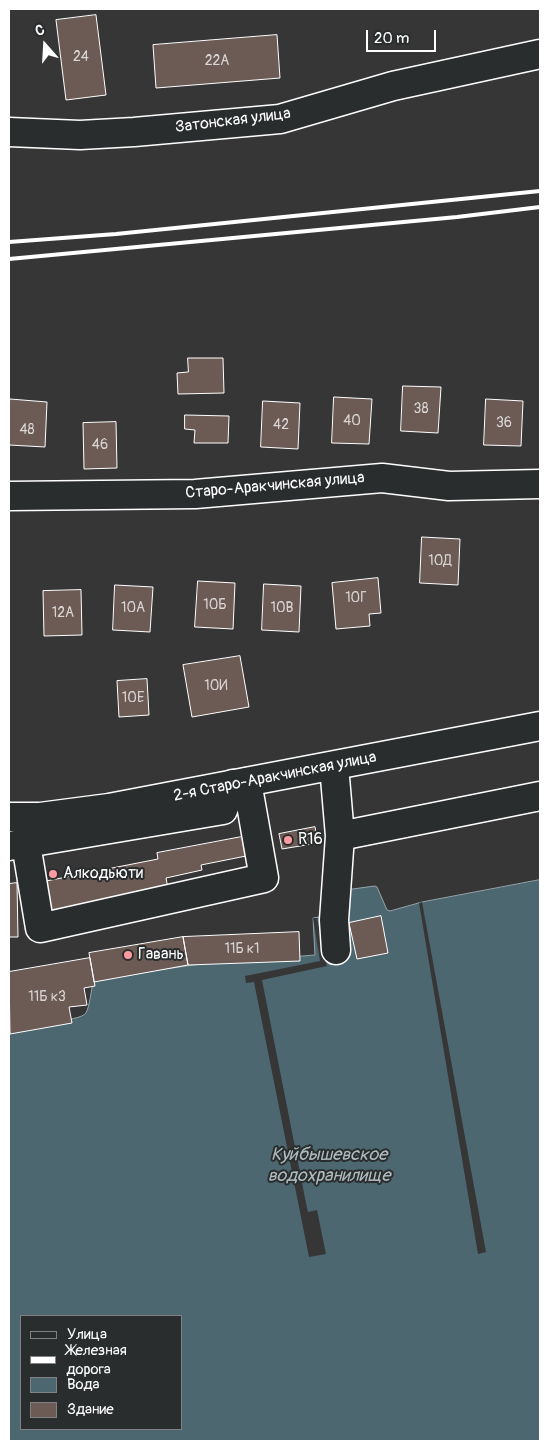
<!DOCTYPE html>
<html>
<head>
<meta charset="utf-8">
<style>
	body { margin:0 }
	#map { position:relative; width:549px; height:1450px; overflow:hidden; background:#373636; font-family:Pangolin,sans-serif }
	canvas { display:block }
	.frame { position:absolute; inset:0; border:10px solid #fff; pointer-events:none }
	.legend { position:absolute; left:20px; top:1315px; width:162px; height:115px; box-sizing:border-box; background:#2a2d2e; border:1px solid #7f8182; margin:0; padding:6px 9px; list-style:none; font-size:15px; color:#fff }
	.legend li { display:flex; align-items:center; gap:10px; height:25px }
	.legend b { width:25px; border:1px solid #7f8182 }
	.north { position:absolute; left:20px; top:20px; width:50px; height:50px; -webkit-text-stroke:4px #2a2d2e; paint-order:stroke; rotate:341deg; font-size:14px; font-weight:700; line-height:20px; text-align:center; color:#fff }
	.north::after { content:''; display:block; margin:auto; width:18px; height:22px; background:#fff; clip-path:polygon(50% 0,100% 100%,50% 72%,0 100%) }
	.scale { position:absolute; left:366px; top:30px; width:70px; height:22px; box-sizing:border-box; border:2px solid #fff; border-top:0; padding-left:6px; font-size:15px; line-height:18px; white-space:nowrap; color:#fff; -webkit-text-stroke:4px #2a2d2e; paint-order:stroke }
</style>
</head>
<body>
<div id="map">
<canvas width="549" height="1450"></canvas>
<div class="frame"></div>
<ul class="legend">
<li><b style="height:6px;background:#2a2d2e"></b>Улица</li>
<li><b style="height:6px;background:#fff"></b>Железная дорога</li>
<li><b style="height:14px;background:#4c6770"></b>Вода</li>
<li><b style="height:14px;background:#6c5a55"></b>Здание</li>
</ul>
<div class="north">С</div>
<div class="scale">20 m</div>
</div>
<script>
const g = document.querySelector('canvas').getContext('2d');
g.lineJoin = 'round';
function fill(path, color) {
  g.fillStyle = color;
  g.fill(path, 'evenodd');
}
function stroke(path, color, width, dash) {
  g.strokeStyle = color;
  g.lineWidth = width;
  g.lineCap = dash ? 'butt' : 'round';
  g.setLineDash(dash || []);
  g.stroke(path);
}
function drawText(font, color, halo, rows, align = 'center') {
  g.font = font + ' Pangolin,sans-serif';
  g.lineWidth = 4;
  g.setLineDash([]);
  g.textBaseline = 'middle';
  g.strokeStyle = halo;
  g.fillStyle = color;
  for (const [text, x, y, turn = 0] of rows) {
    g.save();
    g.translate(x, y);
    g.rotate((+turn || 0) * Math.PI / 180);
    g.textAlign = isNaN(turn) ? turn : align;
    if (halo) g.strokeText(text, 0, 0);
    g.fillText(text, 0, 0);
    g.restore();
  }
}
const water = new Path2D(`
	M540,880V1441H9V1016L12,1025C24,1024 80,1022 86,1013C90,1005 91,991 93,982L100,978L201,964L315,955L313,918L325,916L348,919L343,894L345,890L375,886L377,887L387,910L390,911L422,902ZM21,1316H181V1429H21Z`);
fill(water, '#4c6770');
stroke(water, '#94a4a9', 1);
fill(new Path2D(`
	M422,902L486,1252L478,1254L419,903Z
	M313,918H317L327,966L262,980L307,1208L308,1212L317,1210L326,1254L309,1257L254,982L246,983L245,976L320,961Z`), '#373636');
const building = new Path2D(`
	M96,15L106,95L66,100L56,20Z
	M277,35L280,78L156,88L153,45Z
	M188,358H223L224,393L178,394L177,373L188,372Z
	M403,386L441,387L438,433L401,431Z
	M334,397L372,399L369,444L332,443Z
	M10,399L47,402L45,447L9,445Z
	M486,399L523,401L521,446L484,445Z
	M263,401L300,403L298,449L261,447Z
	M185,415L229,416L228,443H194L195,430L185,429Z
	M116,422L117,468L84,469L83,423Z
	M422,537L460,539L458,585L420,583Z
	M378,578L381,613L369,614L370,626L336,629L332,583Z
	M198,581L235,583L233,629L195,627Z
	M264,584L301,586L299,632L262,630Z
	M115,585L153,587L150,632L113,630Z
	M81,590L82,635L44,636L43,591Z
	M240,656L249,707L192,717L183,665Z
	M147,679L149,715L119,717L117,681Z
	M315,827L318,843L282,849L279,834Z
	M252,835L256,854L201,865L202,870L166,878L168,889L48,916L41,882L158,859L157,853Z
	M17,883L18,937H9V884Z
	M381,916L388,953L357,959L349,923Z
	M299,932L300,961L188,965L183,937Z
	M183,937L188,965L94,982L89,953Z
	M90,958L95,986L84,988L87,1005L69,1007L72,1023L10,1034L9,972Z`);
fill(building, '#6c5a55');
stroke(building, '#fff', 1);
const minor = new Path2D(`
	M9,132L80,135L134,132L280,119L393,86L540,54
	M9,496L195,494L382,478L449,486L540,484
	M334,766L340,836L334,920L336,950
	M340,836L540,796
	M26,844L40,928L264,878L247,782
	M9,846L223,810L233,784`);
const major = new Path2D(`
	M9,817H40L109,808L540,726`);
stroke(minor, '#fff', 31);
stroke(major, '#fff', 31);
stroke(minor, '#2a2d2e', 28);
stroke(major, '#2a2d2e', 28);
stroke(new Path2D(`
	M9,242L116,234L540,191
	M9,259L457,217L540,207`), '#fff', 4);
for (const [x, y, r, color] of [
	[288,840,5,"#ff9aa2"],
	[53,874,5,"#ff9aa2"],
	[128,955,5,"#ff9aa2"]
]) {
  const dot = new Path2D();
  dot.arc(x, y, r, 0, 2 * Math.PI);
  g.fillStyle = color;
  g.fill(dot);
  stroke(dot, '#2a2d2e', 2);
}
drawText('14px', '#dad6d4', null, [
	["24",81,57],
	["22А",217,61],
	["38",421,409],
	["40",352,421],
	["36",504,423],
	["42",281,425],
	["48",27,430],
	["46",100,445],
	["10Д",440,561],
	["10Г",356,598],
	["10Б",215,605],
	["10А",133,608],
	["10В",282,608],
	["12А",63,613],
	["10И",216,686],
	["10Е",133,698],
	["11Б к1",242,949],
	["11Б к3",47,997]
]);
drawText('16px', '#fff', '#2a2d2e', [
	["Затонская улица",233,121,-7],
	["Старо-Аракчинская улица",275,486,-5],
	["2-я Старо-Аракчинская улица",275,777,-11]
]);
drawText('16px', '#fff', '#2a2d2e', [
	["R16",298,840],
	["Алкодьюти",63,874],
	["Гавань",138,955]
], 'left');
drawText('italic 18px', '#aebbbf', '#2a2d2e', [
	["Куйбышевское",329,1155],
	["водохранилище",329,1176]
]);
</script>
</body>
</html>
